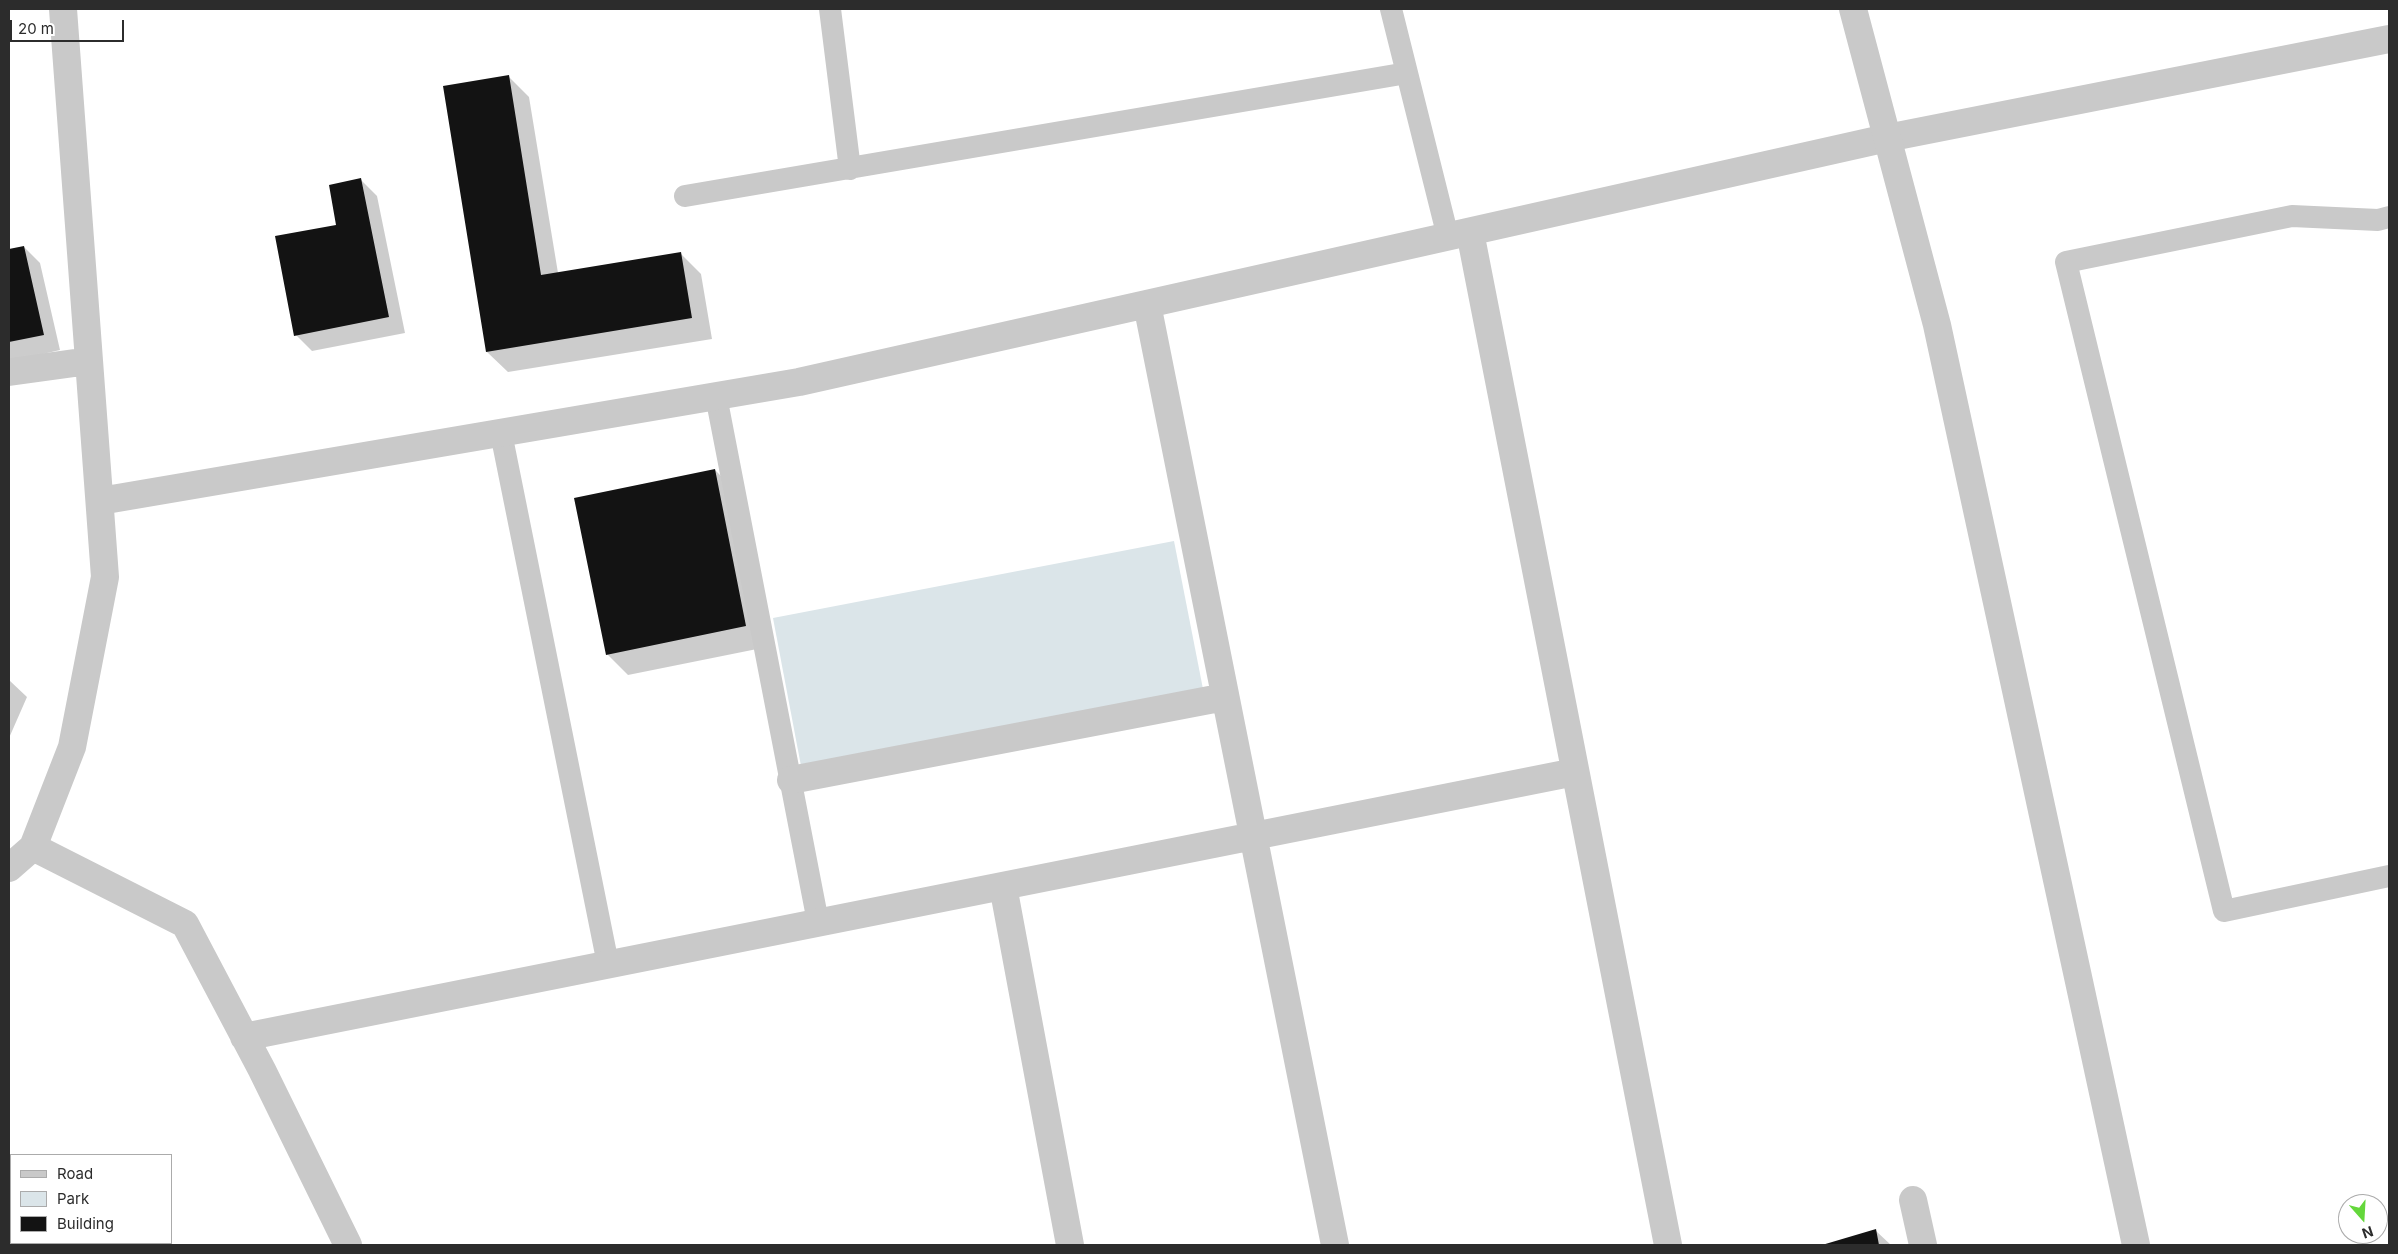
<!DOCTYPE html>
<html>
<head>
<meta charset="utf-8">
<style>
	body { margin:0 }
	#map { position:relative; width:2398px; height:1254px; overflow:hidden; background:#fff; font-family:Inter,sans-serif }
	canvas { display:block }
	.frame { position:absolute; inset:0; border:10px solid #2c2c2c; pointer-events:none }
	.legend { position:absolute; left:10px; top:1154px; width:162px; height:90px; box-sizing:border-box; background:#fff; border:1px solid #ababab; margin:0; padding:6px 9px; list-style:none; font-size:15px; color:#2c2c2c }
	.legend li { display:flex; align-items:center; gap:10px; height:25px }
	.legend b { width:25px; border:1px solid #ababab }
	.north { position:absolute; left:2338px; top:1194px; width:50px; height:50px; box-sizing:border-box; background:#fff; border:1px solid #ababab; border-radius:50%; rotate:161deg; font-size:14px; font-weight:700; line-height:20px; text-align:center; color:#2c2c2c }
	.north::after { content:''; display:block; margin:auto; width:18px; height:22px; background:#64d73b; clip-path:polygon(50% 0,100% 100%,50% 72%,0 100%) }
	.scale { position:absolute; left:10px; top:20px; width:114px; height:22px; box-sizing:border-box; border:2px solid #2c2c2c; border-top:0; padding-left:6px; font-size:15px; line-height:18px; white-space:nowrap; color:#2c2c2c; -webkit-text-stroke:4px #fff; paint-order:stroke }
</style>
</head>
<body>
<div id="map">
<canvas width="2398" height="1254"></canvas>
<div class="frame"></div>
<ul class="legend">
<li><b style="height:6px;background:#c9c9c9"></b>Road</li>
<li><b style="height:14px;background:#dbe5e9"></b>Park</li>
<li><b style="height:14px;background:#131313"></b>Building</li>
</ul>
<div class="north">N</div>
<div class="scale">20 m</div>
</div>
<script>
const g = document.querySelector('canvas').getContext('2d');
g.lineJoin = 'round';
function fill(path, color) {
  g.fillStyle = color;
  g.fill(path, 'evenodd');
}
function stroke(path, color, width, dash) {
  g.strokeStyle = color;
  g.lineWidth = width;
  g.lineCap = dash ? 'butt' : 'round';
  g.setLineDash(dash || []);
  g.stroke(path);
}
fill(new Path2D(`
	M1174,541L1203,689L801,766L773,618Z`), '#dbe5e9');
fill(new Path2D(`
	M508,76L529,97L558,273L680,253L701,274L712,339L508,372L487,352Z
	M361,180L377,196L405,333L312,351L296,335L338,226Z
	M24,247L40,263L60,350L9,362V251Z
	M715,470L736,491L767,647L628,675L607,654Z
	M9,680L27,697L9,738Z
	M1876,1231L1891,1245H1825Z`), '#0003');
fill(new Path2D(`
	M509,75L541,275L681,252L692,318L486,352L443,86Z
	M361,178L389,317L294,336L275,236L336,225L329,185Z
	M24,246L44,335L9,342V249Z
	M715,469L746,626L606,655L574,498Z
	M1876,1229L1879,1245H1822Z`), '#131313');
stroke(new Path2D(`
	M830,9L850,169
	M1391,9L1448,237
	M685,196L1407,73
	M2389,217L2378,220L2292,216L2066,262L2224,911L2389,876
	M716,396L818,922
	M501,433L608,964`), '#c9c9c9', 22);
stroke(new Path2D(`
	M1470,232L1668,1245
	M1147,304L1335,1245
	M9,372L89,361
	M100,501L799,382L1887,138L2389,39
	M791,780L1225,697
	M33,847L185,924L262,1070L348,1245
	M9,868L33,847L72,747L105,577L63,9
	M1003,886L1070,1245
	M244,1037L1575,772
	M1913,1200L1923,1245`), '#c9c9c9', 28);
stroke(new Path2D(`
	M1853,9L1937,325L2136,1245`), '#c9c9c9', 28);
</script>
</body>
</html>
